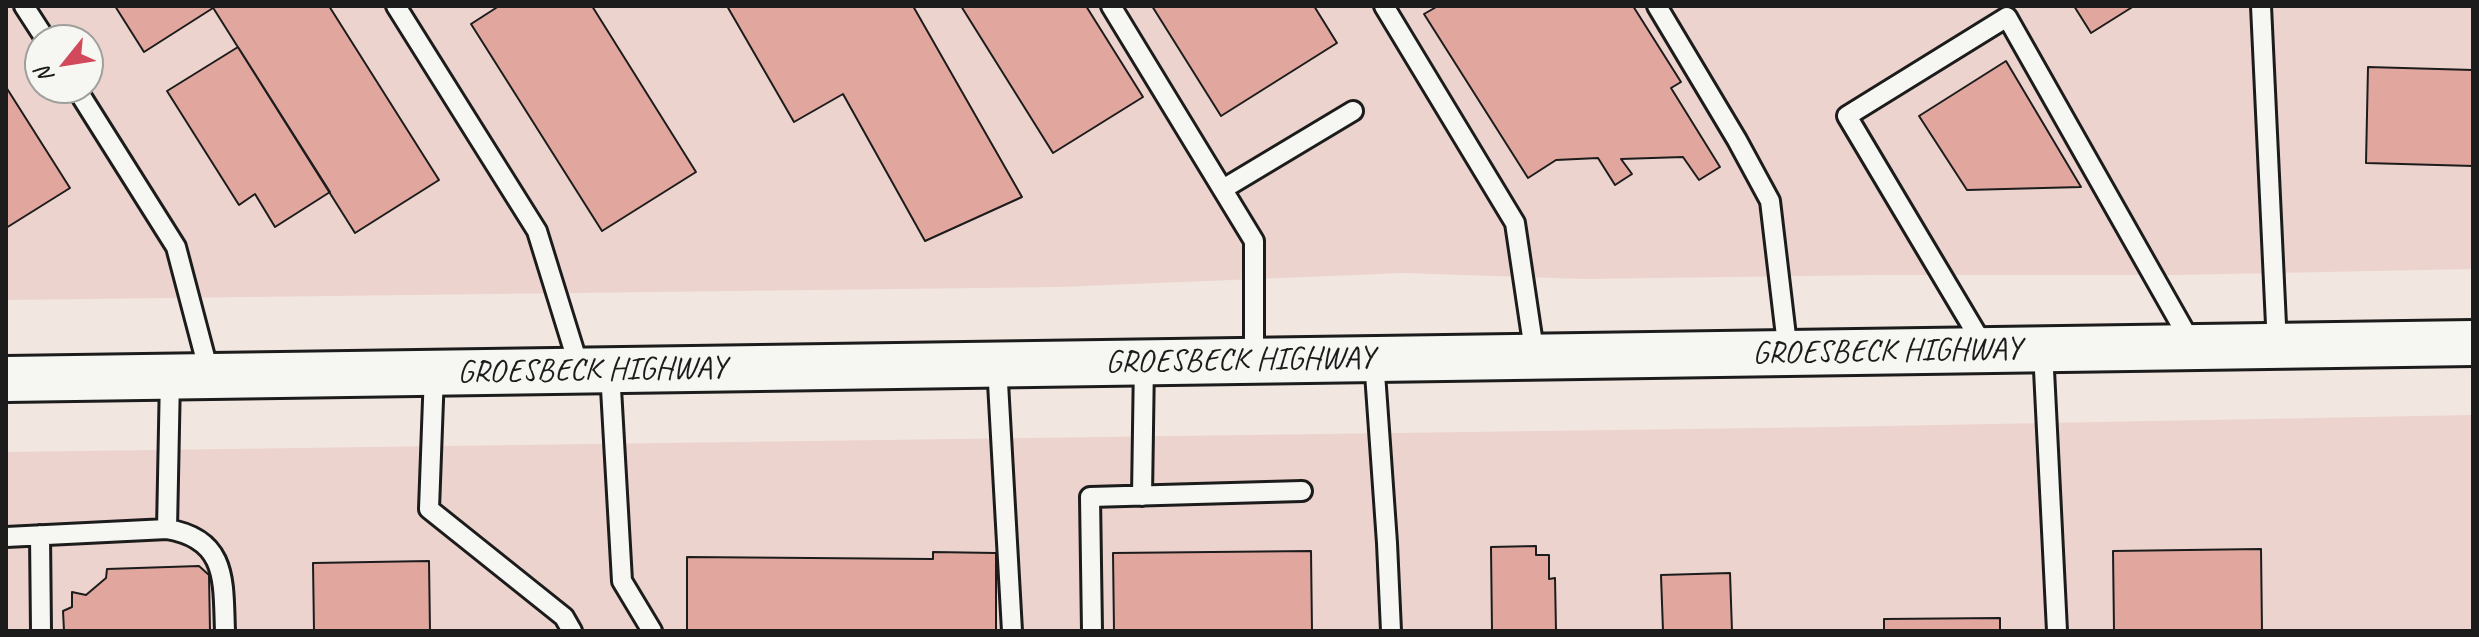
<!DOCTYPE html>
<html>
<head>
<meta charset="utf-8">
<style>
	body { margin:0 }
	#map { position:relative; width:2479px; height:637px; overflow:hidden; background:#f2e6e1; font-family:Caveat,sans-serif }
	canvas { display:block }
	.frame { position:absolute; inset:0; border:8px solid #1c1c1c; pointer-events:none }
	.north { position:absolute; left:24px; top:24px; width:80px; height:80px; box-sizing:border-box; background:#f6f6f2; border:2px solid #9f9f9c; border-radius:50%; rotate:240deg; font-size:22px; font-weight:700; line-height:32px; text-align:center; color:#1c1c1c }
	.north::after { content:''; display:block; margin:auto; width:28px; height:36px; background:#d1495b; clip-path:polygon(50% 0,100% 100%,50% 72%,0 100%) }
</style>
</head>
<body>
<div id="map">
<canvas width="2479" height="637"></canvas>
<div class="frame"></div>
<div class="north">N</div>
</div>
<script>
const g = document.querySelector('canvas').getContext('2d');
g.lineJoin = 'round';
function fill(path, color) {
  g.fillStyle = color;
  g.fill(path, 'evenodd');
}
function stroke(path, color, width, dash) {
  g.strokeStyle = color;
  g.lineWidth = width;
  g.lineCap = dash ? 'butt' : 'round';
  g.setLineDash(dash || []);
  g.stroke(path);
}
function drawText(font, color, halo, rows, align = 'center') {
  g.font = font + ' Caveat,sans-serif';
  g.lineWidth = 7;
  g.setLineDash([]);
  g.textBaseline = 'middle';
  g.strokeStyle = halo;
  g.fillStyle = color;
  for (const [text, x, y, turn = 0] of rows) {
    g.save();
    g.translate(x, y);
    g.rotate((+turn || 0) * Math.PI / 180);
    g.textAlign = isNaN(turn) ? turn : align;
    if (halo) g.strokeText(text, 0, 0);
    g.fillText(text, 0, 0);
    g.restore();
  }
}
fill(new Path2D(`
	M6,6H2473V269L2176,275H1876L1585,279L1403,273L1060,287L6,300ZM40,40H88V88H40Z
	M2473,415V631H6V452L1831,427Z`), '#edd3cd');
const building = new Path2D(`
	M115,6H212L213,8L144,52Z
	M212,6H329L439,180L355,233Z
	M499,6H592L696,172L602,231L471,24Z
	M727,6H913L1022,197L925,241L843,94L794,122Z
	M961,6H1086L1143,97L1053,153Z
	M1152,6H1314L1337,43L1221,116Z
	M1438,6H1633L1681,82L1671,88L1720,167L1699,180L1683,157L1621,159L1632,174L1615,185L1598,158L1556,160L1528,178L1424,14Z
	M2074,6H2134L2091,33Z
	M238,47L330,192L275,227L255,194L239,205L167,91Z
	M2006,61L2081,187L1967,190L1919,116Z
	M2368,67L2473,70V166L2366,163Z
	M6,87L70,188L6,228Z
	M1536,546V555H1549V579L1555,578L1556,631H1492L1491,547Z
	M2261,549L2262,631H2114L2113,551Z
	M1311,551L1312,631H1114L1113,553Z
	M933,552L996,553V631H687V557L933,559Z
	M429,561L430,631H314L313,563Z
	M199,566L209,575L210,631H64L63,611L72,607V592L86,595L106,578L107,569Z
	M1730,573L1732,631H1655H1663L1661,575Z
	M2000,618V631H1884V619Z`);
fill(building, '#e1a79f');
stroke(building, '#1c1c1c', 2);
const service = new Path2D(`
	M24,6L46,40
	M396,6L537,231L580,370
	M1111,6L1254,241V361
	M1384,6L1515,223L1535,357
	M1657,6L1737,140L1770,201L1788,353
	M2261,6L2277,346
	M76,88L176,247L210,376
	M1223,189L1353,111
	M1985,348L1847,116L2007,17L2193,346
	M2043,350L2057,631
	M1374,359L1387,543L1391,631
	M997,365L1012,631
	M610,371L622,581L652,631
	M434,373L429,509L564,617L572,631
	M1142,496L1144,362
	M167,529L170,377
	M40,535L41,631
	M6,537L167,529C228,539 223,582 225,631
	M1092,631L1090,497L1302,491`);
const primary = new Path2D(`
	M6,379L2473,343`);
stroke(service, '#1c1c1c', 24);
stroke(primary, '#1c1c1c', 50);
stroke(service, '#f6f6f2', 18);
stroke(primary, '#f6f6f2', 44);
drawText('32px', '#1c1c1c', '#f6f6f2', [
	["GROESBECK HIGHWAY",1887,352,-1],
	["GROESBECK HIGHWAY",1240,361,-1],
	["GROESBECK HIGHWAY",592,371,-1]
]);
</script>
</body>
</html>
